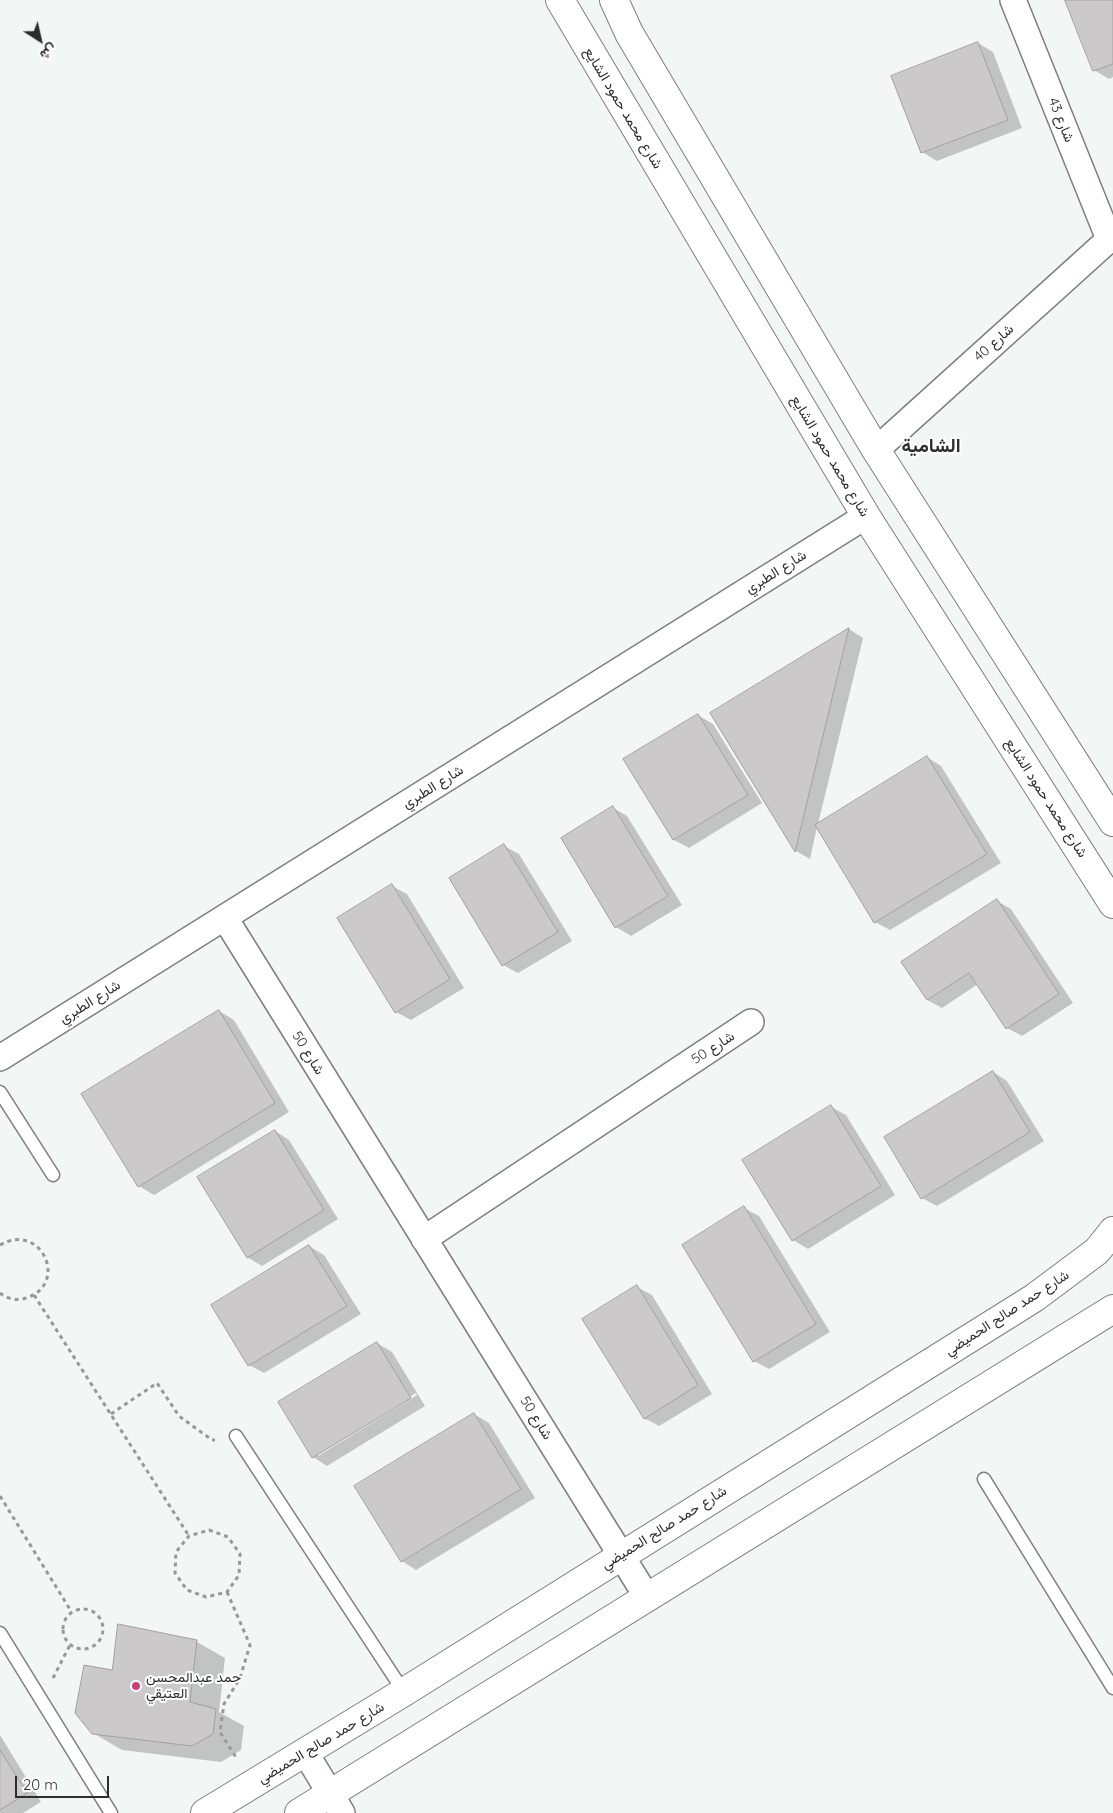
<!DOCTYPE html>
<html>
<head>
<meta charset="utf-8">
<style>
	body { margin:0 }
	#map { position:relative; width:1113px; height:1813px; overflow:hidden; background:#f2f6f4; font-family:Quicksand,Vazirmatn,sans-serif }
	canvas { display:block }
	.north { position:absolute; left:15px; top:15px; width:50px; height:50px; -webkit-text-stroke:4px #fff; paint-order:stroke; rotate:145deg; font-size:14px; font-weight:700; line-height:20px; text-align:center; color:#2c2d2c }
	.north::after { content:''; display:block; margin:auto; width:18px; height:22px; background:#2c2d2c; clip-path:polygon(50% 0,100% 100%,50% 72%,0 100%) }
	.scale { position:absolute; left:15px; top:1776px; width:94px; height:22px; box-sizing:border-box; border:2px solid #2c2d2c; border-top:0; padding-left:6px; font-size:15px; line-height:18px; white-space:nowrap; color:#2c2d2c; -webkit-text-stroke:4px #fff; paint-order:stroke }
</style>
</head>
<body>
<div id="map">
<canvas width="1113" height="1813"></canvas>
<div class="north">ش</div>
<div class="scale">20 m</div>
</div>
<script>
const g = document.querySelector('canvas').getContext('2d');
g.lineJoin = 'round';
function fill(path, color) {
  g.fillStyle = color;
  g.fill(path, 'evenodd');
}
function stroke(path, color, width, dash) {
  g.strokeStyle = color;
  g.lineWidth = width;
  g.lineCap = dash ? 'butt' : 'round';
  g.setLineDash(dash || []);
  g.stroke(path);
}
function drawText(font, color, halo, rows, align = 'center') {
  g.font = font + ' Quicksand,Vazirmatn,sans-serif';
  g.lineWidth = 4;
  g.setLineDash([]);
  g.textBaseline = 'middle';
  g.strokeStyle = halo;
  g.fillStyle = color;
  for (const [text, x, y, turn = 0] of rows) {
    g.save();
    g.translate(x, y);
    g.rotate((+turn || 0) * Math.PI / 180);
    g.textAlign = isNaN(turn) ? turn : align;
    if (halo) g.strokeText(text, 0, 0);
    g.fillText(text, 0, 0);
    g.restore();
  }
}
fill(new Path2D(`
	M1067,0H1113V77L1109,79L1094,70Z
	M978,43L993,52L1022,128L937,161L922,152Z
	M849,629L863,638L818,824L927,757L941,766L1001,863L890,930L875,922L817,827L810,859L796,851L712,713Z
	M698,715L713,724L762,803L689,848L674,840L625,760Z
	M613,808L627,816L682,905L631,936L616,927L562,839Z
	M504,846L519,854L572,941L518,973L503,965Z
	M392,886L407,894L464,988L411,1020L396,1012Z
	M997,901L1011,909L1073,1003L1022,1036L1007,1028L978,984L942,1008L927,1000Z
	M219,1011L234,1020L289,1112L154,1195L139,1186Z
	M993,1072L1007,1081L1044,1141L937,1206L922,1198Z
	M831,1107L846,1115L895,1195L808,1249L793,1240Z
	M275,1131L289,1140L338,1219L262,1266L247,1257Z
	M744,1208L759,1216L830,1332L769,1369L754,1361Z
	M309,1246L324,1255L361,1314L264,1373L249,1365Z
	M637,1287L652,1295L712,1394L659,1426L644,1418Z
	M377,1343L392,1352L425,1406L327,1466L313,1457ZM416,1393L417,1395L318,1456V1453Z
	M474,1414L489,1423L535,1498L416,1570L402,1561Z
	M119,1625L197,1642L225,1658L219,1712L244,1726L241,1750L221,1762L122,1750L93,1733L113,1671Z
	M0,1735L41,1802L23,1813H0Z`), '#0003');
const building = new Path2D(`
	M1065,0H1113V64L1093,71Z
	M978,42L1008,120L921,153L891,76Z
	M849,628L795,852L710,713Z
	M698,714L748,795L673,840L623,759Z
	M927,756L987,854L874,923L815,825Z
	M613,806L668,896L615,928L561,838Z
	M504,844L558,932L502,966L449,878Z
	M392,884L450,979L395,1013L337,918Z
	M997,899L1059,994L1006,1029L969,973L927,1000L901,962Z
	M219,1010L275,1103L138,1187L81,1094Z
	M993,1071L1030,1132L921,1199L884,1137Z
	M831,1105L881,1186L792,1241L742,1160Z
	M275,1130L324,1210L247,1258L197,1177Z
	M744,1206L816,1324L753,1362L682,1245Z
	M309,1245L347,1306L248,1366L211,1305Z
	M637,1285L698,1385L644,1419L582,1319Z
	M377,1342L411,1398L312,1458L278,1402Z
	M474,1413L521,1489L401,1562L354,1486Z
	M118,1624L197,1640L190,1702L216,1709L213,1734L192,1746L92,1734L75,1713L84,1665L112,1670Z
	M0,1750L27,1793L0,1810Z`);
fill(building, '#ccc9ca');
stroke(building, '#a39fa0', 1);
const service = new Path2D(`
	M0,1092L53,1175
	M236,1436L404,1692
	M984,1479L1113,1688
	M0,1633L111,1813`);
const minor = new Path2D(`
	M1013,0L1109,239
	M876,450L1113,236
	M225,918L647,1597
	M0,1058L866,516
	M424,1239L751,1022
	M305,1752L342,1813`);
const tertiary = new Path2D(`
	M205,1813L404,1692L1034,1298L1097,1251L1113,1231
	M299,1813L1113,1309`);
const secondary = new Path2D(`
	M560,0L866,516L1113,904
	M614,0L629,33L876,450L1113,822`);
stroke(service, '#7d807e', 15);
stroke(minor, '#7d807e', 28);
stroke(tertiary, '#7d807e', 30);
stroke(secondary, '#7d807e', 30);
stroke(new Path2D(`
	M0,1245C41,1221 70,1284 26,1298C18,1301 7,1299 0,1293
	M34,1295L189,1536
	M111,1414L157,1383L179,1416L212,1440H215
	M0,1496L71,1611
	M209,1530L228,1537L240,1554L239,1575L227,1592L206,1597L187,1590L175,1573L176,1552L189,1536Z
	M227,1592L250,1645L240,1678L224,1704L220,1732L237,1759
	M63 1629a20 20 0 1 1 40 0a20 20 0 1 1-40 0Z
	M53,1678L70,1645`), '#969997', 3, [4, 4]);
stroke(service, '#fff', 12);
stroke(minor, '#fff', 25);
stroke(tertiary, '#fff', 28);
stroke(secondary, '#fff', 28);
for (const [x, y, r, color] of [
	[136,1686,5,"#c83f78"]
]) {
  const dot = new Path2D();
  dot.arc(x, y, r, 0, 2 * Math.PI);
  g.fillStyle = color;
  g.fill(dot);
  stroke(dot, '#fff', 2);
}
drawText('14px', '#2c2d2c', '#fff', [
	["شارع محمد حمود الشايع",623,108,59],
	["شارع 43",1061,120,68],
	["شارع 40",994,343,-42],
	["شارع محمد حمود الشايع",830,456,59],
	["شارع الطبري",776,572,-32],
	["شارع الطبري",433,787,-32],
	["شارع محمد حمود الشايع",1046,798,57],
	["شارع الطبري",90,1002,-32],
	["شارع 50",713,1048,-33],
	["شارع 50",308,1053,58],
	["شارع حمد صالح الحميضي",1007,1313,-33],
	["شارع 50",536,1418,58],
	["شارع حمد صالح الحميضي",664,1528,-32],
	["شارع حمد صالح الحميضي",321,1743,-31]
]);
drawText('14px', '#2c2d2c', '#fff', [
	["حمد عبدالمحسن",146,1678],
	["العتيقي",146,1694]
], 'left');
drawText('bold 19px', '#2c2d2c', '#fff', [
	["الشامية",931,446]
]);
</script>
</body>
</html>
